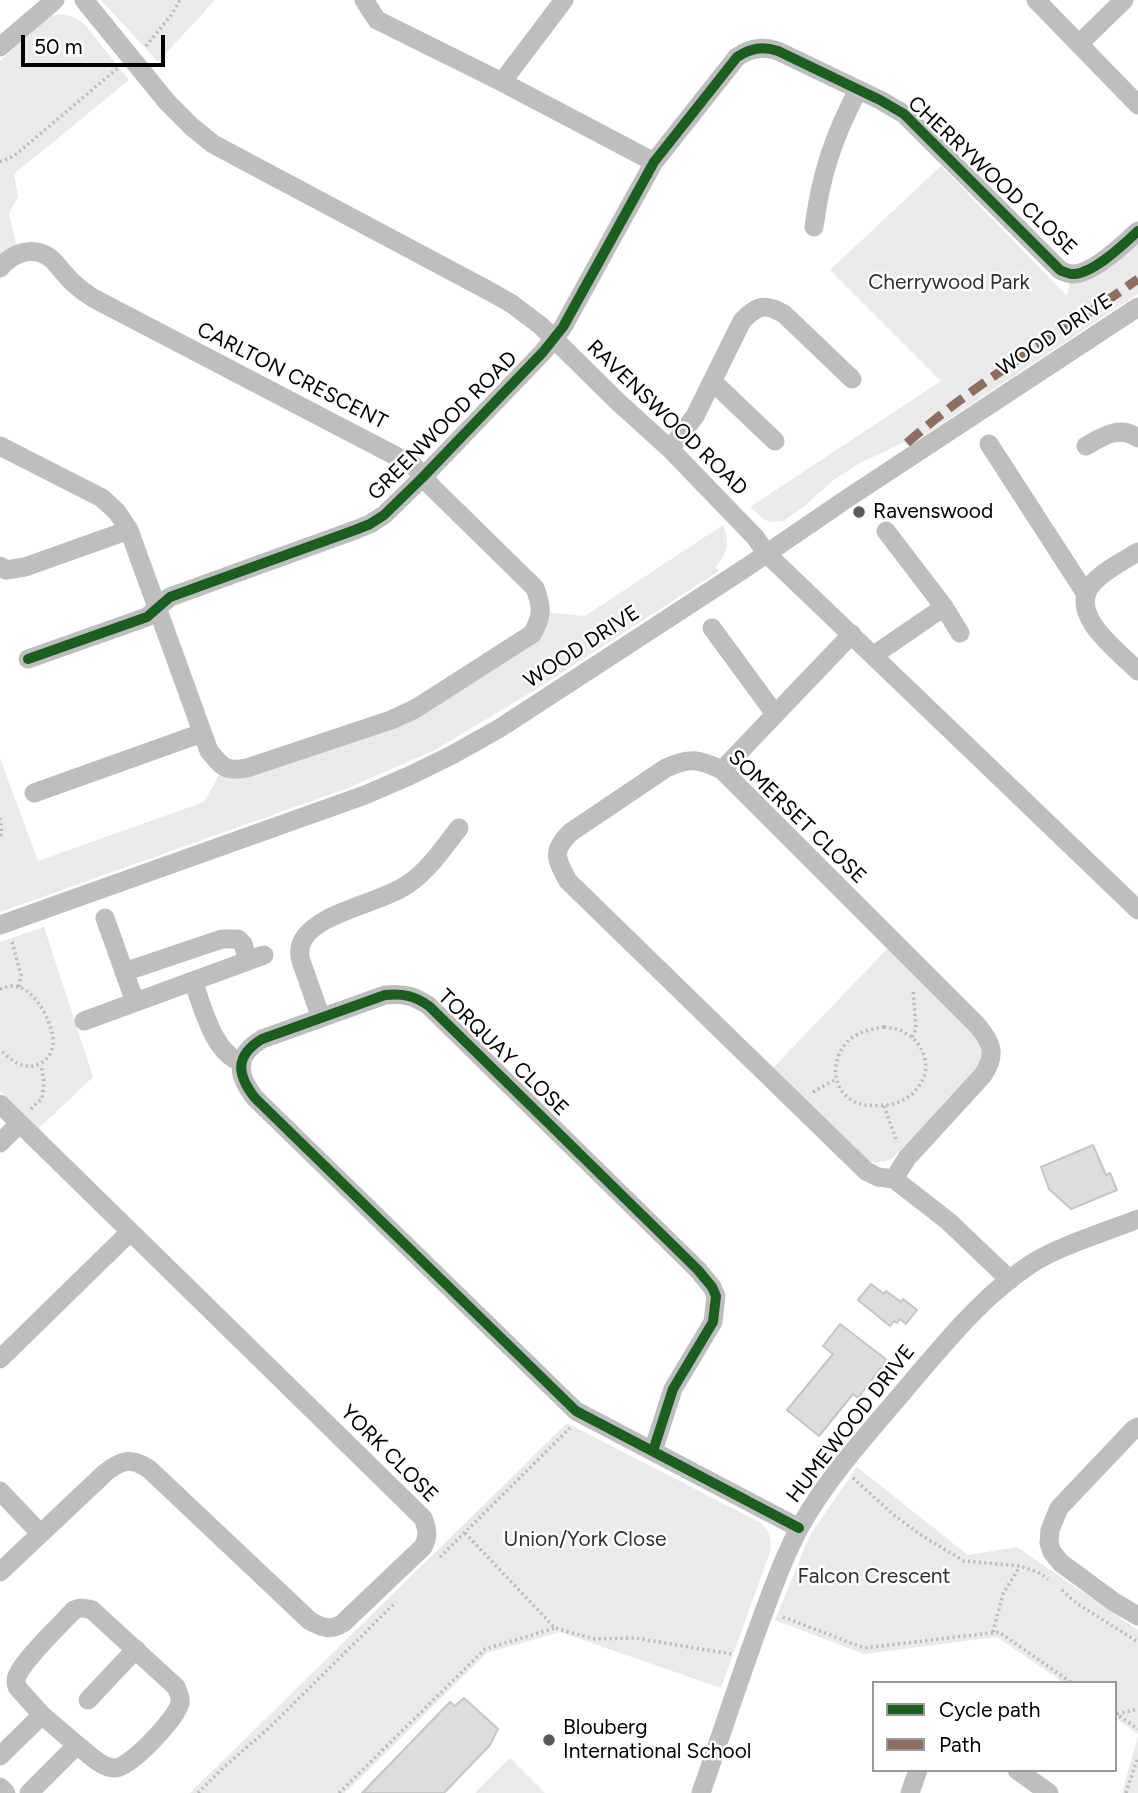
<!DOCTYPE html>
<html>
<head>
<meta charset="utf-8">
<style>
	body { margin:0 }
	#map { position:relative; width:1138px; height:1793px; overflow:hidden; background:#fff; font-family:Figtree,sans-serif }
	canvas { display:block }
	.legend { position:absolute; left:872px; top:1681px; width:245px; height:91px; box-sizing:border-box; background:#fff; border:2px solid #999; margin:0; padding:9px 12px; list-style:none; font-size:21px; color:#000 }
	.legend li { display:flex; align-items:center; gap:14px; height:35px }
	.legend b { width:35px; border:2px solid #999 }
	.scale { position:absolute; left:21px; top:35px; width:144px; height:32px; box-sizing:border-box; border:4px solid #000; border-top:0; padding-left:9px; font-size:21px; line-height:24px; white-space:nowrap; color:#000; -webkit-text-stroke:5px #fff; paint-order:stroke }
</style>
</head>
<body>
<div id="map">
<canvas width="1138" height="1793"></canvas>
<ul class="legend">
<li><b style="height:9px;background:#1b5e20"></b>Cycle path</li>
<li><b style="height:9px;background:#8d6e63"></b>Path</li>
</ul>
<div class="scale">50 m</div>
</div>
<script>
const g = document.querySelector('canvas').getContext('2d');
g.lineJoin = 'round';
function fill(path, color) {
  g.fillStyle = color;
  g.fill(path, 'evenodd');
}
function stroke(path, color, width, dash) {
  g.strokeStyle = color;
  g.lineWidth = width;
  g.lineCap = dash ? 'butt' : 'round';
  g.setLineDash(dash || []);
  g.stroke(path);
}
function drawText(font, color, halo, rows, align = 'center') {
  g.font = font + ' Figtree,sans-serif';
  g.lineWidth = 5;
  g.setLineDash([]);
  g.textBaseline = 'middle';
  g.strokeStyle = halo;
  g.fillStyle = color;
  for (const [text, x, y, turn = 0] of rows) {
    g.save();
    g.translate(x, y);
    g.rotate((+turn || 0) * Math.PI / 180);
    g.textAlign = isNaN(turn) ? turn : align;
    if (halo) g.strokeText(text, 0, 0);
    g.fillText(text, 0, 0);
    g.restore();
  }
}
fill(new Path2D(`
	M101,0H215L158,62Z
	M63,14L74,17L85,25L129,80L14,174L18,197L9,213L16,244L0,256V61L50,16Z
	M941,166L1067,296L1071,275L1138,233V294L908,446L905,442L860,463L832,481L806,505L783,521L771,522L765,520L750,507L941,381L830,270Z
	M723,525C730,540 728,554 716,567L719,571L532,692L435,750L348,788L0,912V758L38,861L204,802L223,768L392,721L534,635L543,612L585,616Z
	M44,927L93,1077L38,1129L0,1091V942Z
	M888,948L975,1031L984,1050L978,1070L895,1156C887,1162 880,1163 870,1162L771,1070Z
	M567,1423L761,1523C770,1532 772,1540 770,1552L721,1688L560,1632L487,1653L345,1793H190Z
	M857,1467L968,1555L1017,1547L1138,1630V1734L1115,1718V1683H1064L997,1637L864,1654L775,1620L810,1535Z
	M1138,1736V1793H1122Z
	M510,1758L545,1793H475Z`), '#eaeaea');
const building = new Path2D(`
	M1093,1145L1106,1175L1110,1173L1117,1190L1071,1209L1049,1189L1041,1167Z
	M871,1284L884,1294L886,1291L901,1302L903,1299L917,1310L906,1324L900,1319L897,1323L894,1321L890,1326L858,1300Z
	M840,1324L887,1360L858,1398L853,1394L819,1436L787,1410L833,1354L823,1346Z
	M464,1698L498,1729L490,1745L444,1793H362L450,1702L455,1706Z`);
fill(building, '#ddd');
stroke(building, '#c5c5c5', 2);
stroke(new Path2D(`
	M146,46L172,14L180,0
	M0,162L14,156L118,68
	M0,818L2,834L0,837
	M12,942L21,975L19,987
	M0,989C4,988 7,986 11,986C32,984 51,1019 53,1038C55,1058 37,1073 17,1063C11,1060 5,1054 0,1050
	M884,1027C891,1028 899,1029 905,1033C921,1041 931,1062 923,1079C916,1094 902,1104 885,1105C875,1106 863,1106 853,1101C830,1088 831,1057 849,1040C858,1032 872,1029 884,1027Z
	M912,1037L916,1029L913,989
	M813,1092L836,1079
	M884,1106L897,1142
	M31,1109L33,1106L42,1099L44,1082L41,1065
	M853,1478L895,1516L924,1537L964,1561L1020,1566L1038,1572L1048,1579
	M465,1533L555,1628L595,1639L635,1638L731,1654
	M440,1557L570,1428
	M1062,1590L1076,1603L1138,1642
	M783,1617L864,1648L999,1632L1072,1683
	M993,1632L1003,1594L1020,1566
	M1115,1713L1138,1729
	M1117,1714L1138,1709
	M198,1793L223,1768L270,1727L396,1602
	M339,1793L485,1649L555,1628
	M1126,1793L1138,1757`), '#b8b8b8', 3.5, [2, 3.5]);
stroke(new Path2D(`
	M84,0L167,102L192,127L213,144L491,292L512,304L541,326L617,401L670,449L755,537L767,554L1138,910
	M364,0L377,20L502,82L654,162
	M1036,0L1138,105
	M1079,44L1124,0
	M0,47L55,0
	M502,82L564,0
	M814,227C821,174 833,138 858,90
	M0,268C12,253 32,246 49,257C55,261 59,268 64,273C72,283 82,291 93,298L413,465L432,487L535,588C542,607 543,616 532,634L415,709L391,720L247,768C224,772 223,767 209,751L129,530L117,512L102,498L0,446
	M712,381L775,441
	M989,444L1086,594
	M1086,446C1103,436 1120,425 1138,438
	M670,449L695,416L742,321C757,305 765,303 784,314L852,379
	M886,531L944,607L960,633
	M1138,552C1123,561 1105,570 1093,583C1065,613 1119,652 1138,671
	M0,566L6,570L25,567L129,530
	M712,628L775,714
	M874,655L944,607
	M28,659L147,617L170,597L355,530L370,524L384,515L423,477L543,352L563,327L654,162L737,57C751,48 762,46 778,51L880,100L904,114L1060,270C1061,271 1070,274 1071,274C1091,276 1124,244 1138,231
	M722,770L852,634
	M34,793L202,733
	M105,918L135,1002
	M0,925L365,795L409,776L452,755L500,728L747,567L848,498L1138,307
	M124,972L222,939H238L243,944L248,961
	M193,981C203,1007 213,1053 241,1062
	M321,1018L301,961C299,954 299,947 303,940C318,912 382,903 408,884C429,870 443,848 459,828
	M84,1021L264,955
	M0,1104L423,1518C427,1528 429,1537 423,1547L343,1623C330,1631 323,1628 310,1621L149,1469C131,1457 121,1460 105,1473L0,1572
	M0,1143L19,1124
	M894,1179L907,1158L983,1075C997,1054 992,1043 977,1025L722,770C699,759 690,757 666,768L571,832C551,851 556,859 568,881L866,1171L878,1177L894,1179L948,1221L1010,1280
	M0,1359L130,1232
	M1138,1427L1133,1430L1059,1508L1050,1530L1049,1543L1052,1552L1061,1563L1114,1602L1138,1616
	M653,1451L673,1389L713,1322L716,1296L712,1287L698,1270L429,1006C415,996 403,993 385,995L262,1039C234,1056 237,1075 255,1098L576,1411L799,1528
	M0,1491L40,1533
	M88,1700L136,1649
	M42,1715L77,1745
	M0,1756L42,1715L17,1687C16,1682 15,1681 17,1676C25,1658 59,1626 74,1610C81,1607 85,1608 92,1610L176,1687C178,1692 181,1697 180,1703C177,1718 130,1768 115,1768C101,1768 88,1753 77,1745L29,1793
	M1017,1770L1049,1793
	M0,1787L6,1793
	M701,1793C720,1738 738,1683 758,1628C771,1593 783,1558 801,1525C831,1472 875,1426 914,1379C950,1337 984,1295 1031,1264C1059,1246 1105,1232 1138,1219
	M910,1793L918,1770`), '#bebebe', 19);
stroke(new Path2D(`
	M907,443C978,380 1061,334 1138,279`), '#8d6e63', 9, [18, 9]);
stroke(new Path2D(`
	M28,659L147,617L170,597L355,530L370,524L384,515L423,477L543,352L563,327L654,162L737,57C751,48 762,46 778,51L880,100L904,114L1060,270C1061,271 1070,274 1071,274C1091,276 1124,244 1138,231
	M653,1451L673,1389L713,1322L716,1296L712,1287L698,1270L429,1006C415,996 403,993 385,995L262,1039C234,1056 237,1075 255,1098L576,1411L799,1528`), '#1b5e20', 10);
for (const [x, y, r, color] of [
	[859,512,7,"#595959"],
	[549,1740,7,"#595959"]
]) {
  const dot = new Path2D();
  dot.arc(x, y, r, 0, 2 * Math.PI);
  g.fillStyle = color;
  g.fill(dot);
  stroke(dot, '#fff', 2.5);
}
drawText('21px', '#000', '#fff', [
	["CHERRYWOOD CLOSE",992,176,43],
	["WOOD DRIVE",1055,335,-33],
	["CARLTON CRESCENT",292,376,27],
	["RAVENSWOOD ROAD",667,418,44],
	["GREENWOOD ROAD",443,426,-45],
	["WOOD DRIVE",582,647,-33],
	["SOMERSET CLOSE",797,817,44],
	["TORQUAY CLOSE",503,1053,44],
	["HUMEWOOD DRIVE",851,1424,-52],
	["YORK CLOSE",389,1454,45]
]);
drawText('21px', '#303030', '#fff', [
	["Cherrywood Park",949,283],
	["Union/York Close",585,1540],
	["Falcon Crescent",874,1577]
]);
drawText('21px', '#000', '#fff', [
	["Ravenswood",873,512],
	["Blouberg",563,1728],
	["International School",563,1752]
], 'left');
</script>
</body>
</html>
